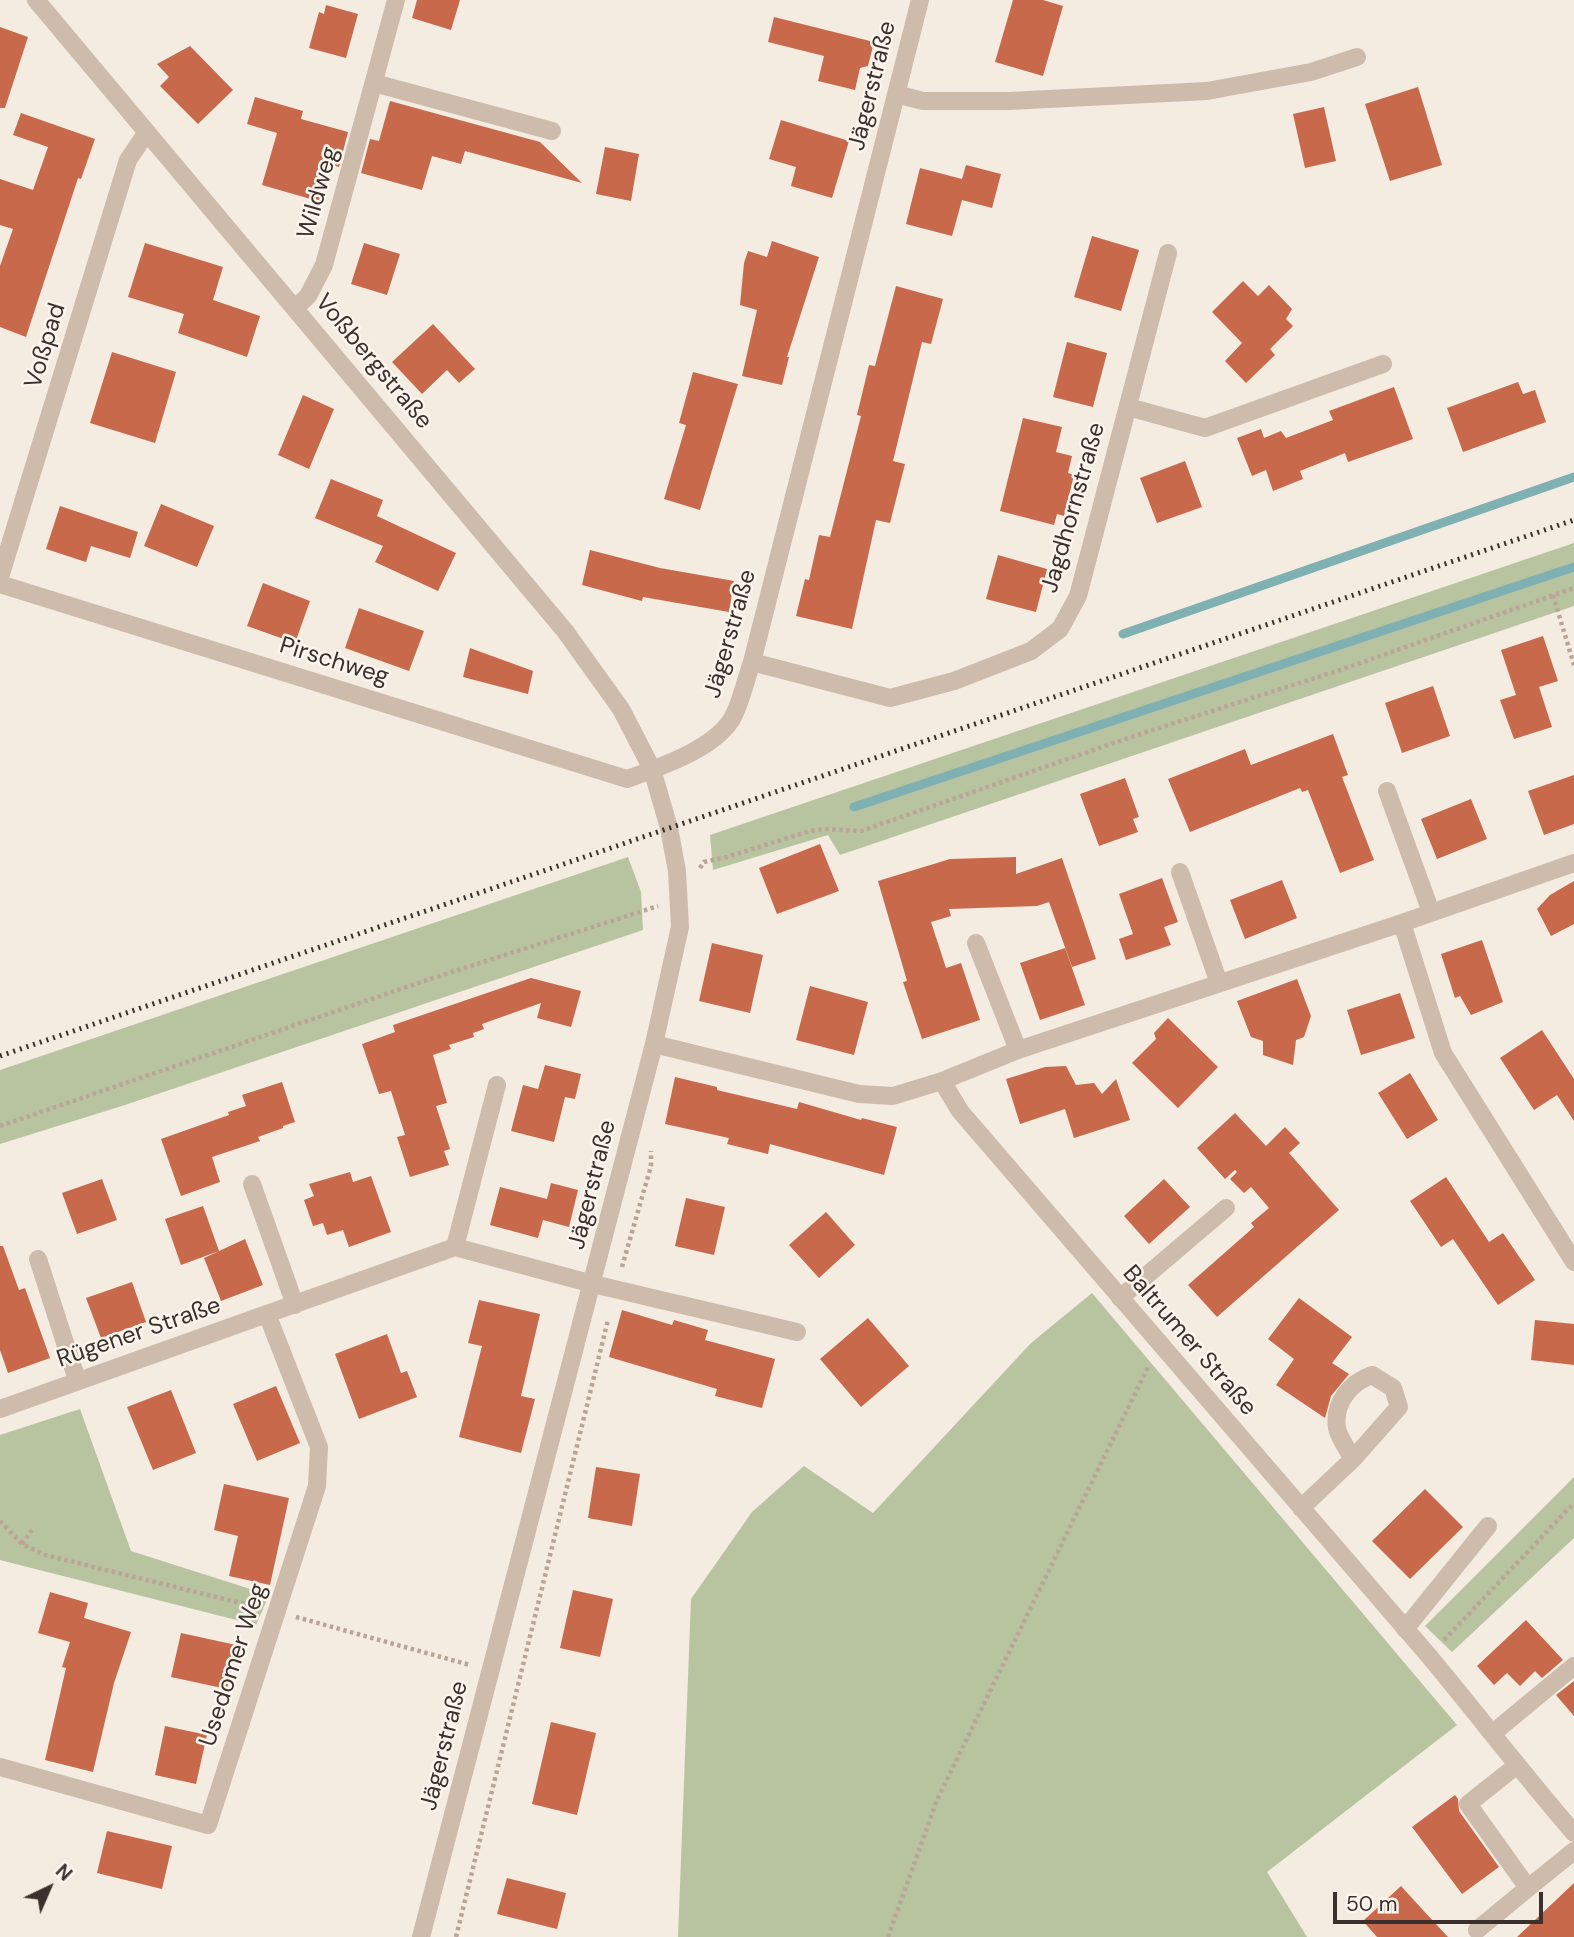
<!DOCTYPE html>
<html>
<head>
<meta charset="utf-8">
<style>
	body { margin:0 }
	#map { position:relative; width:1574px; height:1937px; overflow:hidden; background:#f4ebe1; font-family:"DM Sans",sans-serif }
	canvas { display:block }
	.north { position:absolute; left:14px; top:1853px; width:70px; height:70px; -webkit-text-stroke:5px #fbf5ee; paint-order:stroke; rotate:44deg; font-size:19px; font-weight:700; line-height:28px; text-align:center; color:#3b302b }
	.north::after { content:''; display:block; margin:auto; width:24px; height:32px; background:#3b302b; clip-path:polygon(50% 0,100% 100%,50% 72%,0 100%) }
	.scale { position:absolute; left:1333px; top:1892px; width:210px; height:32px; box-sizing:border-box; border:4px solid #3b302b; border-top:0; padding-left:9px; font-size:21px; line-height:24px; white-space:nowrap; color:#3b302b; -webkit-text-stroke:5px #fbf5ee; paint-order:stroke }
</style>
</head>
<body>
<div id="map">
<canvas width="1574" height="1937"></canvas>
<div class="north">N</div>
<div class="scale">50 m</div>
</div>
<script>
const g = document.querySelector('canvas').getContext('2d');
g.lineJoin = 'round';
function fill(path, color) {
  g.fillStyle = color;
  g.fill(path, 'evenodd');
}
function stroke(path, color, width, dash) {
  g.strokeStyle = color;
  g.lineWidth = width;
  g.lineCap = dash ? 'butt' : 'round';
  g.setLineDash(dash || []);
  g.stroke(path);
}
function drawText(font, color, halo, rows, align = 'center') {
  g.font = font + ' "DM Sans",sans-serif';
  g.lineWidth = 5;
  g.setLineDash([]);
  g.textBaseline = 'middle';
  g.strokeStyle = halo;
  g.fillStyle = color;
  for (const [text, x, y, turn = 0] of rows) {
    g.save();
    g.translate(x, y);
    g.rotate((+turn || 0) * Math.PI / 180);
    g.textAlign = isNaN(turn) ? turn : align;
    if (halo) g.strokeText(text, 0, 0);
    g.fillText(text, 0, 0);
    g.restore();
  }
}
fill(new Path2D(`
	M1574,543V606L840,855L828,835L713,870L710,835Z
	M628,857L641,892L643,930L125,1105L0,1144V1070Z
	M1092,1293L1457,1725L1267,1872L1307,1937H678L691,1599L752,1512L804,1466L873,1513L1031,1343Z
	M80,1409L131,1551L269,1595L256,1625L0,1560V1435Z
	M1574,1477V1538L1452,1652L1425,1626Z`), '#b8c4a0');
stroke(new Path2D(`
	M1123,634L1574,477
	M854,807L1574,567`), '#7fb0b2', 9);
fill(new Path2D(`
	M417,0H460L451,30L412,18Z
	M1013,0H1043L1063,6L1043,76L995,62Z
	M326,5L358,14L346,58L309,48L319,12L324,14Z
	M774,17L874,42L868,66L860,68L855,90L818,81L824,56L768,42Z
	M0,27L28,37L5,108H0Z
	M190,46L233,90L198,124L160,86L169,77L157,64Z
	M1418,87L1442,165L1390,181L1365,104Z
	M255,97L303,111L301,119L348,132L339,167L332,165L321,202L262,185L277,133L247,124Z
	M390,101L540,142L582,183L465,151L461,164L432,156L422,190L361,173L370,139L379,141Z
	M1324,107L1336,161L1305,168L1293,114Z
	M21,113L95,139L81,179L78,178L26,337L0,327V266L13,229L0,225V179L33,190L48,147L13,135Z
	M781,120L849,141L832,198L791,186L796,167L769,159Z
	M605,147L639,154L631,201L596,194Z
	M966,165L1001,174L992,208L962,200L952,236L906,224L920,168L962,179Z
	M1092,236L1139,250L1121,311L1074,297Z
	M772,241L819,257L787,357H789L782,385L742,376L757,310L740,305L744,263L748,251L767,257Z
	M145,243L223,267L213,300L260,316L247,357L178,333L184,314L128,297Z
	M364,243L400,254L387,295L351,284Z
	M1243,281L1258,296L1269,285L1292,309L1286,319L1293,326L1270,349L1275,355L1246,383L1225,361L1242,343L1212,312Z
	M896,286L943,299L931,344L922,342L893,461L905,464L890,523L876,520L852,629L796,616L805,579L809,580L819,535L830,537L861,416L857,415L869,365L875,366Z
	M433,324L475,369L459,383L447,370L422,394L392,362Z
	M1067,342L1107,353L1093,407L1053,397Z
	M112,352L176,372L155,443L90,423Z
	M693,372L738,384L700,510L664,499L686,425L679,423Z
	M1518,382L1523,394L1535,390L1546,422L1463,452L1447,408Z
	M1394,387L1413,439L1348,462L1345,453L1300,471L1303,479L1273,491L1266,470L1252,476L1237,438L1261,429L1264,438L1281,431L1286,438L1333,420L1329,411Z
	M303,395L334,409L309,469L278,455Z
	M1023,418L1062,427L1056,452L1072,456L1068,473L1074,475L1064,516L1057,514L1054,525L1000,511Z
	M1185,461L1202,507L1157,523L1140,478Z
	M331,479L383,500L377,516L456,553L438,591L375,562L383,546L315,518Z
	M161,504L214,526L197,567L144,546Z
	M60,506L138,532L130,558L91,546L86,562L46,549Z
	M590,550L660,568L734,581L729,612L643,597L642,601L582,585Z
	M998,555L1047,569L1036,612L986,599Z
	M263,583L310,601L295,643L247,626Z
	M359,608L424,631L409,671L345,648Z
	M1543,636L1558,681L1539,687L1552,727L1514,739L1500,700L1516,695L1501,650Z
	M470,648L533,671L528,694L463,677Z
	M1433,686L1450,736L1402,753L1385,703Z
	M1333,734L1348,775L1342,777L1374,860L1340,873L1308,790L1302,792L1300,788L1190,832L1168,779L1245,749L1251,765Z
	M1574,775V824L1544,835L1528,791Z
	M1125,778L1139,817L1133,819L1138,832L1099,846L1080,794Z
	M1471,799L1487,839L1437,859L1421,819Z
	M820,844L839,891L777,914L759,868Z
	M1016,857V874L1062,858L1096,959L1072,967L1049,902L1037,906L949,909L951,916L931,922L946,968L961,963L980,1020L922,1039L903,982L907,981L878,881L950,859Z
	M1162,878L1178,922L1164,927L1171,945L1126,960L1119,939L1133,934L1119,894Z
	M1282,880L1297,918L1245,939L1230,900Z
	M1574,881V924L1551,936L1537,909L1550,895Z
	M1482,940L1503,1002L1471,1015L1460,996L1455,998L1441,954Z
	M712,943L763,955L750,1013L699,1001Z
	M1065,948L1085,1005L1040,1020L1020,963Z
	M531,978L581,991L571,1027L537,1018L541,1003L482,1024L484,1029L473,1033L474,1037L449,1045L451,1049L433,1055L447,1103L436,1106L450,1149L444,1151L449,1165L410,1177L397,1137L405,1135L391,1091L379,1094L362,1044L395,1032L393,1025Z
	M1297,979L1311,1016L1304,1037L1296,1040L1293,1065L1263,1055V1041L1251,1037L1237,1001Z
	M810,986L868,1002L854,1055L796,1040Z
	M1400,993L1415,1038L1361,1055L1347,1010Z
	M1168,1018L1218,1067L1178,1108L1132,1063L1156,1039L1154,1033Z
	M1542,1030L1574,1079V1121L1557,1095L1534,1110L1500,1058Z
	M545,1065L581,1074L575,1099L565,1097L554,1142L511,1131L523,1085L538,1089Z
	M1066,1066L1076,1085L1094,1083L1102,1094L1116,1079L1130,1120L1074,1138L1065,1109L1020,1124L1006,1079L1045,1067Z
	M1410,1073L1438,1120L1407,1139L1378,1093Z
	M675,1077L717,1087V1090L797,1109L799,1102L861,1120L862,1118L897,1127L884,1175L770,1144L768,1154L727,1144L729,1138L665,1124Z
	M282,1082L295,1122L283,1126V1128L258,1137L260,1141L212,1157L220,1182L181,1196L161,1139L229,1115L228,1112L246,1106L242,1095Z
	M1235,1113L1266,1146L1285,1127L1300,1143L1289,1153L1339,1210L1217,1317L1188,1285L1254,1227L1251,1223L1269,1208L1251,1187L1244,1193L1230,1179L1237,1172L1235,1170L1225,1179L1197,1148Z
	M350,1172L353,1182L371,1176L391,1232L349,1247L343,1230L327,1235L323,1223L313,1226L304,1200L314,1196L309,1184Z
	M1446,1177L1489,1242L1503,1233L1535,1280L1498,1305L1453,1239L1441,1247L1410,1201Z
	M102,1179L117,1220L77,1234L62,1193Z
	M1164,1179L1190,1207L1149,1244L1124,1216Z
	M551,1183L578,1190L569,1227L543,1220L538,1238L490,1225L500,1187L547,1199Z
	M686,1198L725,1207L714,1255L675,1246Z
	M203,1206L219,1251L181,1265L165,1219Z
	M826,1212L855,1245L819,1278L789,1245Z
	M245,1239L263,1285L221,1301L204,1258Z
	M0,1246H3L19,1290L25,1288L50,1358L8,1373L0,1350Z
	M132,1282L146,1322L101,1338L86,1298Z
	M1299,1298L1352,1337L1332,1363L1349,1374L1331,1396L1325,1418L1276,1385L1294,1359L1268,1339Z
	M479,1300L540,1314L521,1396L535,1399L521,1453L459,1437L482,1346L468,1343Z
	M622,1310L672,1325L674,1320L708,1330L705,1340L775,1359L762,1408L715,1396L717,1389L609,1357Z
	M868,1318L909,1366L861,1407L820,1359Z
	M1535,1320L1574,1324V1365L1531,1360Z
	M387,1334L401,1373L407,1371L417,1397L359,1419L335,1354Z
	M276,1386L300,1443L257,1461L233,1404Z
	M171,1390L196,1453L153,1470L127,1407Z
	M596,1467L640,1474L632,1526L588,1518Z
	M224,1484L289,1498L270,1585L229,1576L238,1536L214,1530Z
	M1425,1489L1463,1527L1410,1579L1372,1541Z
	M573,1590L613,1599L600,1657L560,1648Z
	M50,1592L88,1603L84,1618L131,1632L114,1683L93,1772L45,1760L66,1668L62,1667L70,1642L38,1633Z
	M1526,1620L1563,1660L1542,1678L1535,1671L1520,1686L1507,1673L1494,1685L1477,1666Z
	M181,1633L236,1645L227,1689L171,1677Z
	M1574,1681V1716L1556,1695Z
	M551,1722L596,1733L577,1815L532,1804Z
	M165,1726L207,1735L196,1784L155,1775Z
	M1455,1795L1458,1799L1459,1811L1499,1867L1462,1894L1412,1827Z
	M107,1831L172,1846L162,1889L97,1873Z
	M507,1878L566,1893L557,1929L497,1914Z
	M1574,1883V1937H1517Z
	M1401,1886L1422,1909L1448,1937H1377L1363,1921Z`), '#c8694b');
stroke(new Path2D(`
	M1553,595L1574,665
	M700,868L704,862L727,857L810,831L824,829L861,831L1131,737L1343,669L1574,588
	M0,1126L430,979L658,906
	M622,1267L651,1166V1151
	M0,1521L22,1544L45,1555L257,1607
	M22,1544L32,1530
	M296,1617L470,1665
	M1444,1640L1574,1503
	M456,1937L608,1320
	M888,1937L937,1800L1149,1365`), '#b9a596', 4.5, [3.5, 3.5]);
stroke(new Path2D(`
	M36,0L565,631L621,709L652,769L669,828L677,871L680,927L654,1044L421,1937
	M374,83L552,131
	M896,94L923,101H1009L1207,91L1311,72L1357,57
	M295,308L308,296L324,265L396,0
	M1128,407L1205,428L1383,364
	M0,577L128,160L147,132
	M0,584L627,779C660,767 718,748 734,715C742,698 746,679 752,662L920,0
	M752,662L890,698L954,681L1031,651L1060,629L1078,596L1168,253
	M1387,791L1431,912
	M1180,872L1219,983
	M1402,923L1443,1053L1574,1262
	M976,943L1018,1050
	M654,1044L859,1094L893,1096L942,1081L1018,1050L1402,923L1574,863
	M942,1081L960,1111L1429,1656C1478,1715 1524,1775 1574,1833
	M252,1184L295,1305
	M455,1247L497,1085
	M38,1259L77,1380
	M1120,1298L1226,1208
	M0,1409L455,1247L593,1284L797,1332
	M1301,1508L1353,1459L1399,1407L1393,1388L1372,1375C1351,1382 1333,1403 1337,1428C1339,1438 1348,1450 1353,1459
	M1405,1629L1488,1526
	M1493,1733L1574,1666
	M1516,1766L1468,1804L1528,1888L1574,1851
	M0,1767L208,1825L317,1486L319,1447L267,1314
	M1477,1930L1528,1888`), '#cdbbac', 18);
stroke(new Path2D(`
	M0,1056L1574,520`), '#3b302b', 5, [2, 5]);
drawText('24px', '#3b302b', '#fbf5ee', [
	["Jägerstraße",873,86,-76],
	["Wildweg",319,193,-74],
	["Voßpad",46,346,-73],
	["Voßbergstraße",373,362,50],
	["Jagdhornstraße",1074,508,-74],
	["Jägerstraße",731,634,-74],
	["Pirschweg",334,662,17],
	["Jägerstraße",593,1185,-76],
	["Rügener Straße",139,1333,-19],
	["Baltrumer Straße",1189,1341,49],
	["Usedomer Weg",234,1665,-72],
	["Jägerstraße",445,1746,-76]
]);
</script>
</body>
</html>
